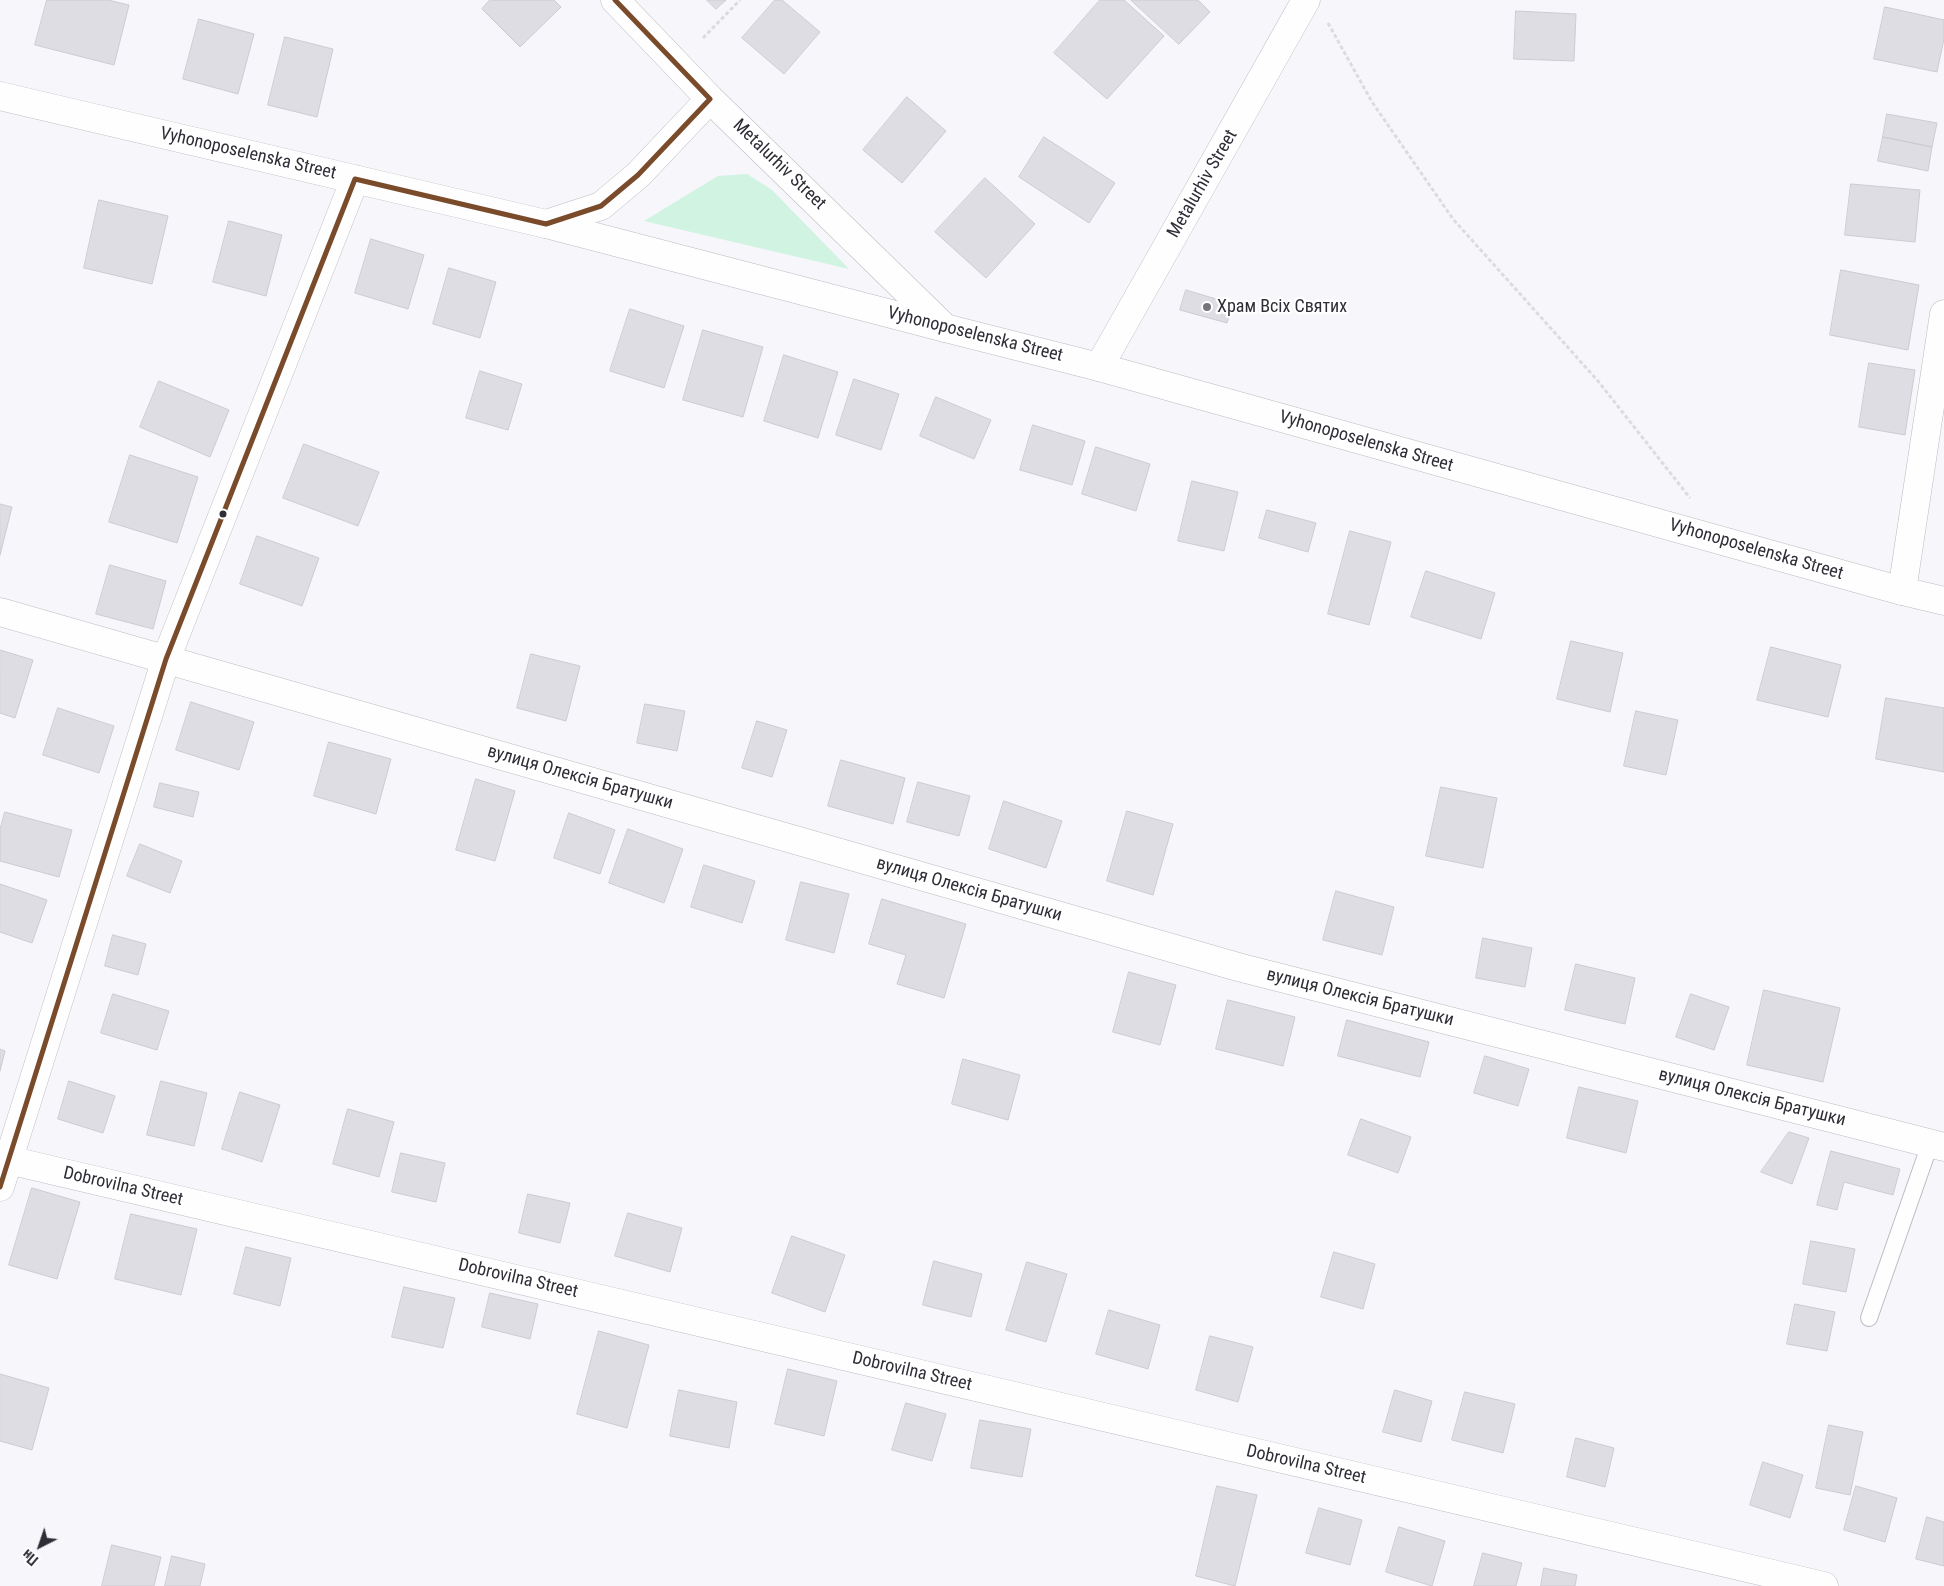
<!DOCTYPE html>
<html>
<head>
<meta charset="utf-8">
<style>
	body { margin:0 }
	#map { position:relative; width:1944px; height:1586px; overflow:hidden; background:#f6f6fb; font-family:"Roboto Condensed",sans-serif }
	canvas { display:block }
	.north { position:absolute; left:15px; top:1521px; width:50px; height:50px; -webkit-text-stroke:4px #fff; paint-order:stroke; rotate:221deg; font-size:14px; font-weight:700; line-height:20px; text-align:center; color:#2f2d36 }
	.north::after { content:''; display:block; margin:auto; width:18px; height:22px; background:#2f2d36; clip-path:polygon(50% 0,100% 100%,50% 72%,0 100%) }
</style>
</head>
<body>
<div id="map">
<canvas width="1944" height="1586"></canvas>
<div class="north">Пн</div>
</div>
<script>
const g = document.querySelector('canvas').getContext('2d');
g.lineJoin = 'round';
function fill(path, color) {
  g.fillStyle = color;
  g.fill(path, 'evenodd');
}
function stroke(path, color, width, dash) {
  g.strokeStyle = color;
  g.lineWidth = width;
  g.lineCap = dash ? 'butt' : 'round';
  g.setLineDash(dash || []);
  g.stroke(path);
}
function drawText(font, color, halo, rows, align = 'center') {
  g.font = font + ' "Roboto Condensed",sans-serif';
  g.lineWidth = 4.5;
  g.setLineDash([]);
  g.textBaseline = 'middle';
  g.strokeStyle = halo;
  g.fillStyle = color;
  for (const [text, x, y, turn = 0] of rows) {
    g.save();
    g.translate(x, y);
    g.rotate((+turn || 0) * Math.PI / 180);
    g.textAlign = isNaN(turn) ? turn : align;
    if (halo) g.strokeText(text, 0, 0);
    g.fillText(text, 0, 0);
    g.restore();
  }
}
fill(new Path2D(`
	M747,174L772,190L849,269L644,221L718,176Z`), '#d0f3e2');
const building = new Path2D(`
	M47,0H108L129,5L114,65L35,45Z
	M490,0H554L561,7L520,47L482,9Z
	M707,0H726L716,9Z
	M775,0H782L820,32L784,74L742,38Z
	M1100,0H1124L1164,36L1107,99L1054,53Z
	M1131,0H1198L1210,12L1179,44Z
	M1885,7L1944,20V39L1937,72L1874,59Z
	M1516,11L1576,14L1574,61L1514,59Z
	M199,19L254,34L238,94L183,79Z
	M285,37L333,49L317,117L268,105Z
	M907,97L946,131L902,183L863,150Z
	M1887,114L1937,123L1932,147L1883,137Z
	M1044,137L1115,183L1089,223L1019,177Z
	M1883,137L1932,147L1928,171L1878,161Z
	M985,178L1035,224L986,278L935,232Z
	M1851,184L1920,190L1915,242L1845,235Z
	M99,200L168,216L152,284L84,268Z
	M229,221L282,235L266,296L213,282Z
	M371,239L424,255L408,309L355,293Z
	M449,268L496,282L480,338L433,324Z
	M1841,270L1919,285L1908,350L1830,335Z
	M1186,290L1233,304L1227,323L1180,310Z
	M630,309L684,326L664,388L610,371Z
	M703,330L763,347L743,417L683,400Z
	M784,355L838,372L818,438L764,421Z
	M1869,363L1915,370L1905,435L1859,427Z
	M480,371L522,384L508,430L466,418Z
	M854,379L899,394L881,450L836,435Z
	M159,381L229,410L210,457L140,427Z
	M936,397L991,420L974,459L920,436Z
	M1033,425L1085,441L1072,485L1020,470Z
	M304,444L379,472L358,526L283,498Z
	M1096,447L1150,464L1136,511L1082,494Z
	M130,455L198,477L177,543L109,522Z
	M1192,481L1238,492L1224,551L1178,541Z
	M0,504L12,507L0,555Z
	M1267,510L1316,523L1308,552L1259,538Z
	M1350,531L1391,542L1369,625L1328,614Z
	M257,536L319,558L302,606L240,584Z
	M110,565L166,581L153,629L96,614Z
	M1426,571L1495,593L1481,639L1411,617Z
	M1571,641L1623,653L1610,712L1557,699Z
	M1771,647L1841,665L1828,717L1757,700Z
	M0,650L33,660L15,718L0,713Z
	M531,654L580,666L566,721L517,708Z
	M1886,698L1944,708V772L1876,759Z
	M191,702L254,722L239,770L176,750Z
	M645,704L685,711L677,751L637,743Z
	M58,708L114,726L99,773L43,755Z
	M1636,711L1678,720L1666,775L1624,766Z
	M757,721L787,730L772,777L742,768Z
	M329,742L391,759L376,814L314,796Z
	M841,760L905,778L893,824L828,806Z
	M476,779L515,791L495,861L456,850Z
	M918,782L970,796L959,836L907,822Z
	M160,783L199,792L193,817L154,807Z
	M1441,787L1497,798L1483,868L1426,856Z
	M1004,801L1062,821L1046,868L989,849Z
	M1127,811L1173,824L1153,895L1107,881Z
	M5,812L72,830L59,877L0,861V830Z
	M569,813L615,830L600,874L554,858Z
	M628,829L683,849L664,903L609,883Z
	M140,844L182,861L170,893L127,876Z
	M704,865L755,881L742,923L691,907Z
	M801,882L849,894L834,953L786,940Z
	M0,884L47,900L32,943L0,932Z
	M1336,891L1394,907L1382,955L1323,940Z
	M882,899L966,924L944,998L897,984L906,955L869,944Z
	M113,935L146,944L138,975L105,966Z
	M1483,938L1532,948L1525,987L1476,978Z
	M1576,964L1635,978L1625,1024L1565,1010Z
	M1129,972L1176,985L1160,1045L1113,1032Z
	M1764,990L1840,1008L1823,1082L1747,1065Z
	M113,994L169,1011L157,1050L101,1033Z
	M1691,994L1729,1007L1714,1050L1676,1037Z
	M1228,1000L1295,1017L1283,1066L1216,1049Z
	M1347,1020L1429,1042L1420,1077L1338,1056Z
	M0,1049L5,1051L0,1071Z
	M1485,1056L1529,1069L1518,1106L1474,1093Z
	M963,1059L1020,1075L1008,1120L952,1104Z
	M69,1081L115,1096L103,1133L58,1119Z
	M161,1081L207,1093L194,1146L147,1135Z
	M1579,1087L1638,1101L1626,1153L1567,1138Z
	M240,1092L280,1105L262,1162L222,1149Z
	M348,1109L394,1122L379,1177L333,1164Z
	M1361,1119L1411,1137L1398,1173L1348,1155Z
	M1789,1132L1809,1138L1792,1184L1761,1172Z
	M1831,1151L1900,1169L1893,1195L1844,1182L1837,1210L1817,1205Z
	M401,1153L445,1163L436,1202L392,1192Z
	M32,1188L80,1202L57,1279L9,1265Z
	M528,1194L570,1203L560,1243L519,1233Z
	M628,1213L682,1228L670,1272L615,1256Z
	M131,1214L197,1229L181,1295L115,1279Z
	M792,1236L845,1255L825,1312L772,1293Z
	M1811,1241L1855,1249L1846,1292L1803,1284Z
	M246,1247L291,1258L280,1306L234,1294Z
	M1334,1252L1375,1264L1363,1309L1321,1297Z
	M934,1261L982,1274L971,1317L923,1305Z
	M1027,1262L1067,1274L1046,1342L1006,1330Z
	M404,1287L455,1298L443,1348L392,1337Z
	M490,1293L538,1304L530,1339L482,1327Z
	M1795,1304L1835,1312L1827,1351L1787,1344Z
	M1109,1310L1160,1325L1148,1369L1096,1354Z
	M599,1331L649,1345L627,1428L577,1414Z
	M1210,1336L1253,1347L1238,1402L1196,1390Z
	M788,1369L837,1381L824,1436L775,1424Z
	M0,1374L49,1388L32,1450L0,1441Z
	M679,1390L737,1402L729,1448L670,1436Z
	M1395,1390L1432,1401L1421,1442L1383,1432Z
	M1465,1392L1515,1404L1503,1453L1452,1440Z
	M906,1403L946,1414L932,1461L892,1450Z
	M980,1420L1031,1429L1022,1477L971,1468Z
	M1829,1425L1863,1432L1850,1495L1816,1488Z
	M1576,1438L1614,1448L1605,1487L1567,1477Z
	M1763,1462L1803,1475L1790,1518L1750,1505Z
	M1217,1486L1257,1495L1235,1586L1196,1576Z
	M1856,1486L1897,1498L1885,1542L1844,1530Z
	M1319,1508L1362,1520L1350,1565L1306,1553Z
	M1927,1517L1944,1522V1566L1916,1559Z
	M1399,1527L1445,1541L1432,1586L1386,1572Z
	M112,1545L161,1557L154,1586H102Z
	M1483,1553L1522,1563L1516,1586H1474Z
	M172,1556L205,1564L200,1586H165Z
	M1544,1568L1577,1575L1575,1586H1541Z`);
fill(building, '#dfdde4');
stroke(building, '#cbcbd1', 1);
const lane = new Path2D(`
	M1869,1318L1930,1144`);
const street = new Path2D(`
	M0,96L546,224L945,328
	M1099,367L1306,0
	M1902,591L1944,314
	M0,612L1238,967L1944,1147
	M0,1158L1824,1586
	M0,1187L166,659L355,179`);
const secondary = new Path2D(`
	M615,0L710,99L945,328L1099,367L1902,591L1944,601
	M546,224L601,206L638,175L710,99`);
stroke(lane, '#bcbcc2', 18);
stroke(street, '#bcbcc2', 29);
stroke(secondary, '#bcbcc2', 29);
stroke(new Path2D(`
	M1328,23L1372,102L1453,219L1598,381L1690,498
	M703,38L740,0`), '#dcdcde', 3, [4, 2.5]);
stroke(lane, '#fefefe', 16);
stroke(street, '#fefefe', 28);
stroke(secondary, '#fefefe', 28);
stroke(new Path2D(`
	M615,0L710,99
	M355,179L546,224
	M546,224L601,206L638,175L710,99
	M0,1187L166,659L355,179`), '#7a4b2a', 5);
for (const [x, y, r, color] of [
	[1207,307,5,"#75737b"],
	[223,514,4.5,"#2f2d36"]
]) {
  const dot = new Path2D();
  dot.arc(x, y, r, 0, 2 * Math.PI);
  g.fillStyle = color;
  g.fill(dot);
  stroke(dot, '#fff', 2);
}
drawText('18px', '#2f2d36', '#fff', [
	["Vyhonoposelenska Street",248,154,13],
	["Metalurhiv Street",779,165,44],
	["Metalurhiv Street",1203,184,-60],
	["Vyhonoposelenska Street",975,335,14],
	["Vyhonoposelenska Street",1366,442,16],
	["Vyhonoposelenska Street",1756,550,16],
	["вулиця Олексія Братушки",580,778,16],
	["вулиця Олексія Братушки",969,890,16],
	["вулиця Олексія Братушки",1360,998,14],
	["вулиця Олексія Братушки",1752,1098,14],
	["Dobrovilna Street",123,1187,13],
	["Dobrovilna Street",518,1279,13],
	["Dobrovilna Street",912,1372,13],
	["Dobrovilna Street",1306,1465,13]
]);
drawText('18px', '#2f2d36', '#fff', [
	["Храм Всіх Святих",1217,307]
], 'left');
</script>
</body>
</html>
